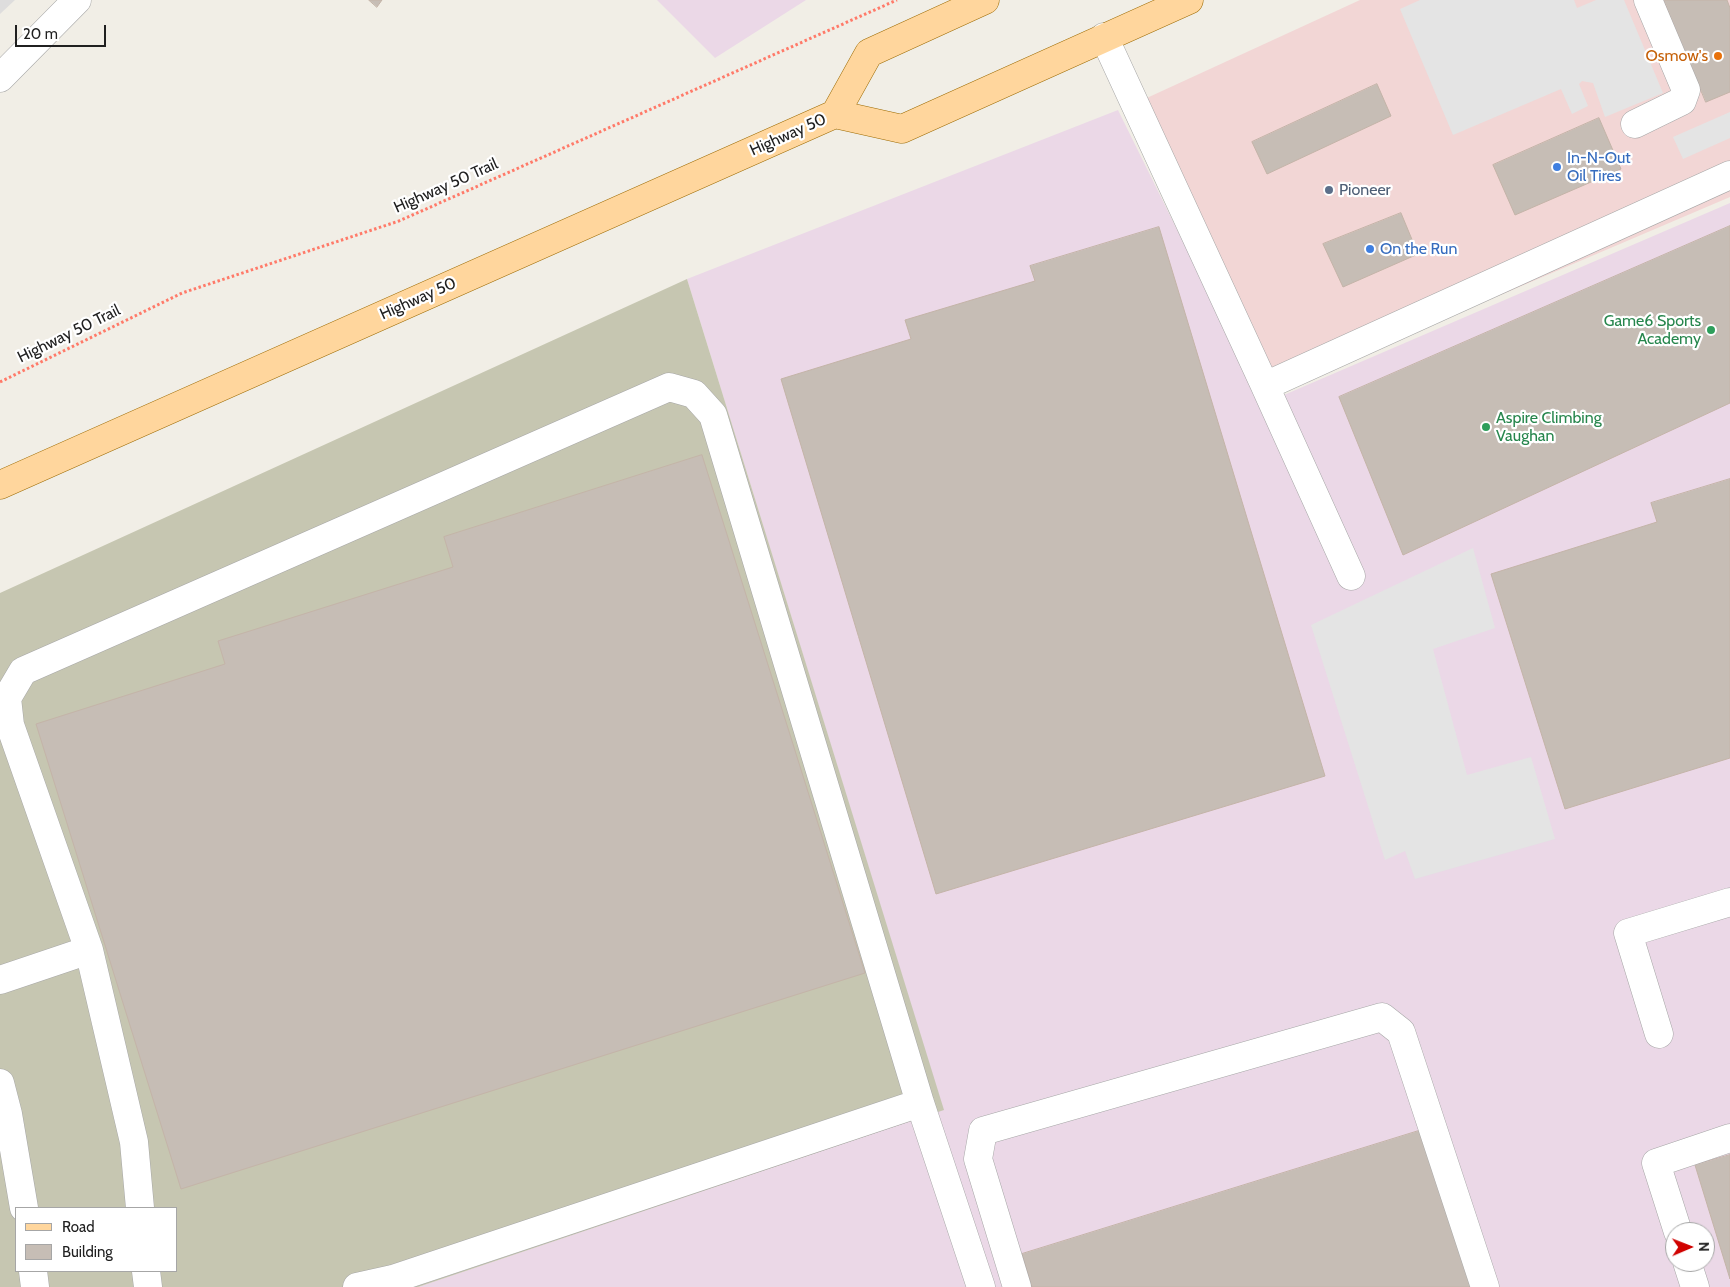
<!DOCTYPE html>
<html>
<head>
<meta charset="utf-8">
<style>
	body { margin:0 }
	#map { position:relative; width:1730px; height:1287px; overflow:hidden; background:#f1eee6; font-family:Cabin,sans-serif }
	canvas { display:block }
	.legend { position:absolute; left:15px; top:1207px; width:162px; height:65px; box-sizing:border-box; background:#fff; border:1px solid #a6a6a6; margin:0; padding:6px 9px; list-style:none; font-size:15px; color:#202020 }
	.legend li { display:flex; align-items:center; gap:10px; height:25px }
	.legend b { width:25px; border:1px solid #a6a6a6 }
	.north { position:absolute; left:1665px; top:1222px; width:50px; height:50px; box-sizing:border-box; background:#fff; border:1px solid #a6a6a6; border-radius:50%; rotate:89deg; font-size:14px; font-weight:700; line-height:20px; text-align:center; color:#202020 }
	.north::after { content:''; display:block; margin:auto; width:18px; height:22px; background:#d00200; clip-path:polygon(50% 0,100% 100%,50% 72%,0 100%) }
	.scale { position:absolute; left:15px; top:25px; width:91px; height:22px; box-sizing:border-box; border:2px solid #202020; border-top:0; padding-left:6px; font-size:15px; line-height:18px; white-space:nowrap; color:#202020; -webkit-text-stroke:4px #fff; paint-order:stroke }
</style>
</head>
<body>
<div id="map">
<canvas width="1730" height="1287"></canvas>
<ul class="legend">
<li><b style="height:6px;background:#ffd69d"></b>Road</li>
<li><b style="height:14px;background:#c6bdb5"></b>Building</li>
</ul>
<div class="north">N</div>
<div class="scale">20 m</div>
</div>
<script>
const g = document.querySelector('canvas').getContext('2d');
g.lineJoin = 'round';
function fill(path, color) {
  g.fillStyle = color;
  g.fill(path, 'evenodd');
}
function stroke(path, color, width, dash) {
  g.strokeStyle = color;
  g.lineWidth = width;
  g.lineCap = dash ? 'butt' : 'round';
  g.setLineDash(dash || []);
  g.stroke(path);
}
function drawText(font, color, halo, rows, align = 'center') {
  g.font = font + ' Cabin,sans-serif';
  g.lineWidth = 4.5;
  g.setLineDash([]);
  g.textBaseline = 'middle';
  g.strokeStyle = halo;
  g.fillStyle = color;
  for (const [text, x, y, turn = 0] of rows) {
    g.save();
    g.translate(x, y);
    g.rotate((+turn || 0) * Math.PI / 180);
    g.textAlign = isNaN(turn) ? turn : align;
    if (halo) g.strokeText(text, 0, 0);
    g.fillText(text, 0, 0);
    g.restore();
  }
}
fill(new Path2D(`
	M0,0H15L0,14Z`), '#dedddd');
fill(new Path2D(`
	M1360,0H1730V197L1266,395L1125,108Z`), '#f2d6d5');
fill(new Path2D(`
	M657,0H806L715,58Z
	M1118,110L1263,404L1730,203V1287H418L943,1109L687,279ZM1675,1232H1705V1262H1675Z`), '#ebd8e7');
fill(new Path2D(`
	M687,279L944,1110L418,1287H0V593ZM16,1208H176V1271H16Z`), '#c6c6b1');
fill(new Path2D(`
	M1420,0H1574L1577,8L1596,0H1624L1663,93L1605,117L1593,83L1582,81L1579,84L1588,106L1572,114L1561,89L1453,135L1400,9Z
	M1730,112V138L1683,159L1673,137Z
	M1473,548L1495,628L1433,649L1467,775L1531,757L1555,839L1415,879L1405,851L1385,860L1311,625Z`), '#e4e4e4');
const building = new Path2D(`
	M369,0H382L377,7Z
	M1664,0H1727L1730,8V92L1706,102Z
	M1377,84L1391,116L1267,174L1252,142Z
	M1599,118L1621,169L1515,215L1493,165Z
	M1401,213L1418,254L1343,287L1323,244Z
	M1730,226V403L1403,555L1339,397Z
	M1159,227L1325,776L936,894L781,379L911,339L905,320L1035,281L1030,266Z
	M702,455L865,973L181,1189L36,724L225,664L218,641L453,567L444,537Z
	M1730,479V758L1565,809L1491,574L1657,522L1651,503Z
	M1425,1129L1473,1287H1032L1022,1254Z
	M1730,1155V1279L1695,1165Z`);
fill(building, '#c6bdb5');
stroke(building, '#c4b4a8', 1);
const minor = new Path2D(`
	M1104,37L1265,386L1730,175
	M0,78L77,0
	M1635,124L1682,101L1686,90L1648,0
	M1265,386L1351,576
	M89,950L10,725L7,698L23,671L669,387L694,394L713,415L920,1103L981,1287
	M0,980L89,950L134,1142L140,1208
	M1659,1034L1628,933L1730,902
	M0,1083L8,1114L24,1208
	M1678,1232L1656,1163L1730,1138
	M1687,1262L1695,1287
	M33,1271L35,1287
	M146,1271L148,1287
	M357,1287L393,1279L920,1103
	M1017,1287L978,1159L983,1131L1382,1017L1401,1032L1485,1287`);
const major = new Path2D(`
	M835,114L902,129L1189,0
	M0,485L835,114L869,53L985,0`);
stroke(minor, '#a7a7a7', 29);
stroke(major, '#9c6a00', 29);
stroke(new Path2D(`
	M0,382L182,293L399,221L897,0`), '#ff7a69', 3, [2.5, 2.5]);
stroke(minor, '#fff', 28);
stroke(major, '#ffd69d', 28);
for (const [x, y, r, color] of [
	[1718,56,5,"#e8710a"],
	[1557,167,5,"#3f7fe0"],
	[1329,190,5,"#5c6f8a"],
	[1370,249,5,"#3f7fe0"],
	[1711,330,5,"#2e9e5b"],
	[1486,427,5,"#2e9e5b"]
]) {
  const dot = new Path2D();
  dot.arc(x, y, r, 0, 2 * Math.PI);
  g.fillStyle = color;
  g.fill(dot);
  stroke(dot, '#fff', 2);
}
drawText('16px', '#c56008', '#fff', [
	["Osmow's",1708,56]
], 'right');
drawText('16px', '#202020', '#fff', [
	["Highway 50",788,135,-24],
	["Highway 50 Trail",446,186,-24],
	["Highway 50",418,299,-24],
	["Highway 50 Trail",69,334,-26]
]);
drawText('16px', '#366cbe', '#fff', [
	["In-N-Out",1567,158],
	["Oil Tires",1567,176],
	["On the Run",1380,249]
], 'left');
drawText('16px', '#4e5e75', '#fff', [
	["Pioneer",1339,190]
], 'left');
drawText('16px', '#27864d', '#fff', [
	["Game6 Sports",1701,321],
	["Academy",1701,339],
	["Aspire Climbing",1496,418,"left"],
	["Vaughan",1496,436,"left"]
], 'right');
</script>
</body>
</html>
